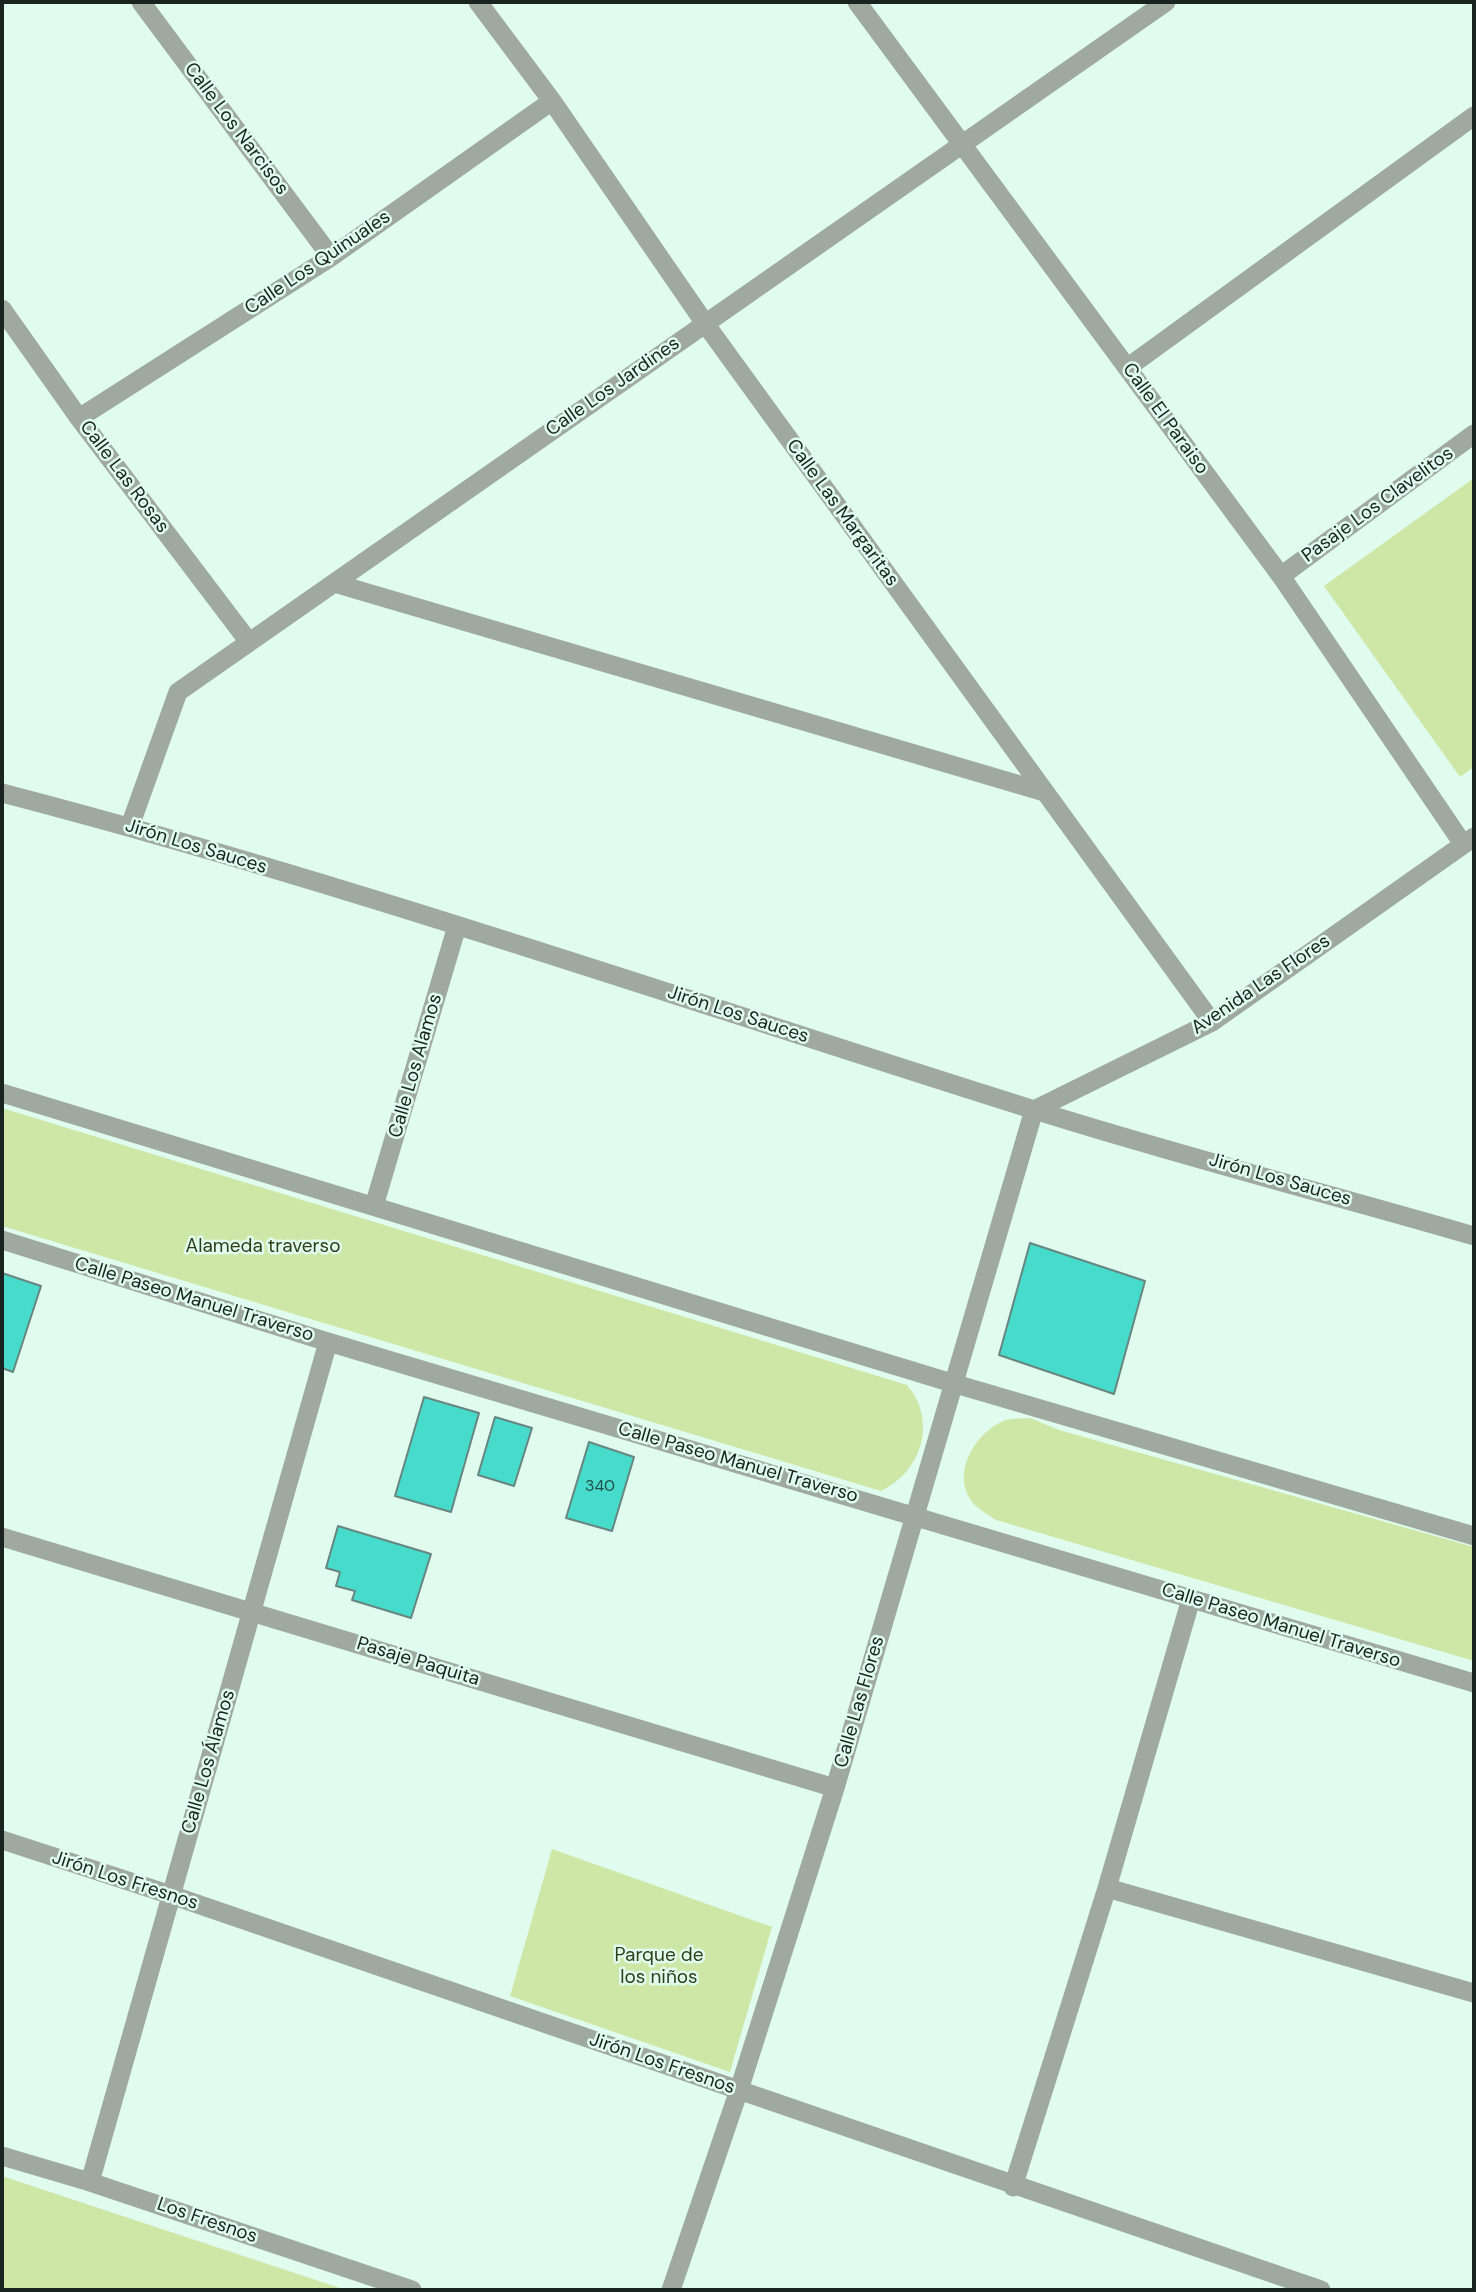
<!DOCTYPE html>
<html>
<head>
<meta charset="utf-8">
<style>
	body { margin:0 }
	#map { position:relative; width:1476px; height:2292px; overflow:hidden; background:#dffcee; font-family:"DM Sans",sans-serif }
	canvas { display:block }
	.frame { position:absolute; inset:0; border:4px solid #19231f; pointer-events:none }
</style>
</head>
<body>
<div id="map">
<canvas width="1476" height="2292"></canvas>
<div class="frame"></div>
</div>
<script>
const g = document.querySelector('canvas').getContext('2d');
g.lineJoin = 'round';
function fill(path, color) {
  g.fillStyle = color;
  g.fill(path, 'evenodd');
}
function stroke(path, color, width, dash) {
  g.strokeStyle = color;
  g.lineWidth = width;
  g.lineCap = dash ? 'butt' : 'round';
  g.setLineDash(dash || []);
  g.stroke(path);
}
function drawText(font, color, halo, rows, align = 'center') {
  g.font = font + ' "DM Sans",sans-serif';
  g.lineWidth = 5;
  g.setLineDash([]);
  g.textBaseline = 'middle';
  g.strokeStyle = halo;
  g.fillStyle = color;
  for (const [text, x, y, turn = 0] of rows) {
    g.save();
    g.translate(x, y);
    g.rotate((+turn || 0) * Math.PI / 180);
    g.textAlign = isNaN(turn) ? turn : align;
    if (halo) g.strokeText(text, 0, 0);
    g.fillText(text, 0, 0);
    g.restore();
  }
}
fill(new Path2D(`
	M1474,478V767L1460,777L1324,586Z
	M2,1108L907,1385C937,1420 923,1471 881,1491L2,1226Z
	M1030,1418L1059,1430L1474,1547V1661L996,1520C990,1516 983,1512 977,1507C948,1480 972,1435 1003,1421C1010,1418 1022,1419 1030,1418Z
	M552,1849L772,1927L730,2072L510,1996Z
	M2,2176L346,2290H2Z`), '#cee7a7');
const building = new Path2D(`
	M1030,1243L1145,1281L1114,1394L999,1355Z
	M2,1273L41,1286L13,1372L2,1368Z
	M424,1397L479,1413L451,1512L395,1496Z
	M495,1417L532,1428L514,1486L478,1475Z
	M589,1442L634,1457L612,1531L566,1518Z
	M338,1526L431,1554L411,1618L352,1600L355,1591L336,1586L340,1572L326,1568Z`);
fill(building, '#47dbcb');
stroke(building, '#678681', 2);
stroke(new Path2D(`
	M141,2L331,257
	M478,2L552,101L704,322L1212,1022
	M857,2L1281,576L1463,844
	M2,309L79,418L249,642
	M1127,368L1474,116
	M79,418L331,257L552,101
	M1281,576L1474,434
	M334,583L1044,792
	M130,826L178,692L1166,2
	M2,1093L952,1383L1474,1536
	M374,1206L457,926
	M2,1240L328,1342L1474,1683
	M2,1537L835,1788
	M2,1840L171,1895L1321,2290
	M1107,1888L1474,1993
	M2,2156L90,2182L412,2290
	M90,2182L328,1342
	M1013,2187L1107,1888L1191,1599
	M671,2290L739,2090L835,1788L1034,1110L1212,1022L1474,837`), '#a0a9a0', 19);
stroke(new Path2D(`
	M2,793C348,883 687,1001 1028,1108C1176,1155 1326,1193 1474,1236`), '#a0a9a0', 19);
drawText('16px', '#24514a', null, [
	["340",600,1487]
]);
drawText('19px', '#19231f', '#dffcee', [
	["Calle Los Narcisos",236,129,53],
	["Calle Los Quinuales",318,263,-34],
	["Calle Los Jardines",613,387,-35],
	["Calle El Paraiso",1165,419,54],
	["Calle Las Rosas",124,477,53],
	["Pasaje Los Clavelitos",1378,505,-36],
	["Calle Las Margaritas",842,513,54],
	["Jirón Los Sauces",196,847,17],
	["Avenida Las Flores",1261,985,-34],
	["Jirón Los Sauces",738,1015,18],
	["Calle Los Alamos",416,1066,-74],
	["Jirón Los Sauces",1280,1180,16],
	["Calle Paseo Manuel Traverso",194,1300,17],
	["Calle Paseo Manuel Traverso",738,1463,16],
	["Calle Paseo Manuel Traverso",1281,1626,17],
	["Pasaje Paquita",418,1662,17],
	["Calle Las Flores",860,1702,-74],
	["Calle Los Álamos",209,1762,-74],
	["Jirón Los Fresnos",125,1881,18],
	["Jirón Los Fresnos",662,2064,19],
	["Los Fresnos",207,2221,19]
]);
drawText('19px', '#303e18', '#dffcee', [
	["Alameda traverso",263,1247],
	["Parque de",659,1956],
	["los niños",659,1978]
]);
</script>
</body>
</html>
